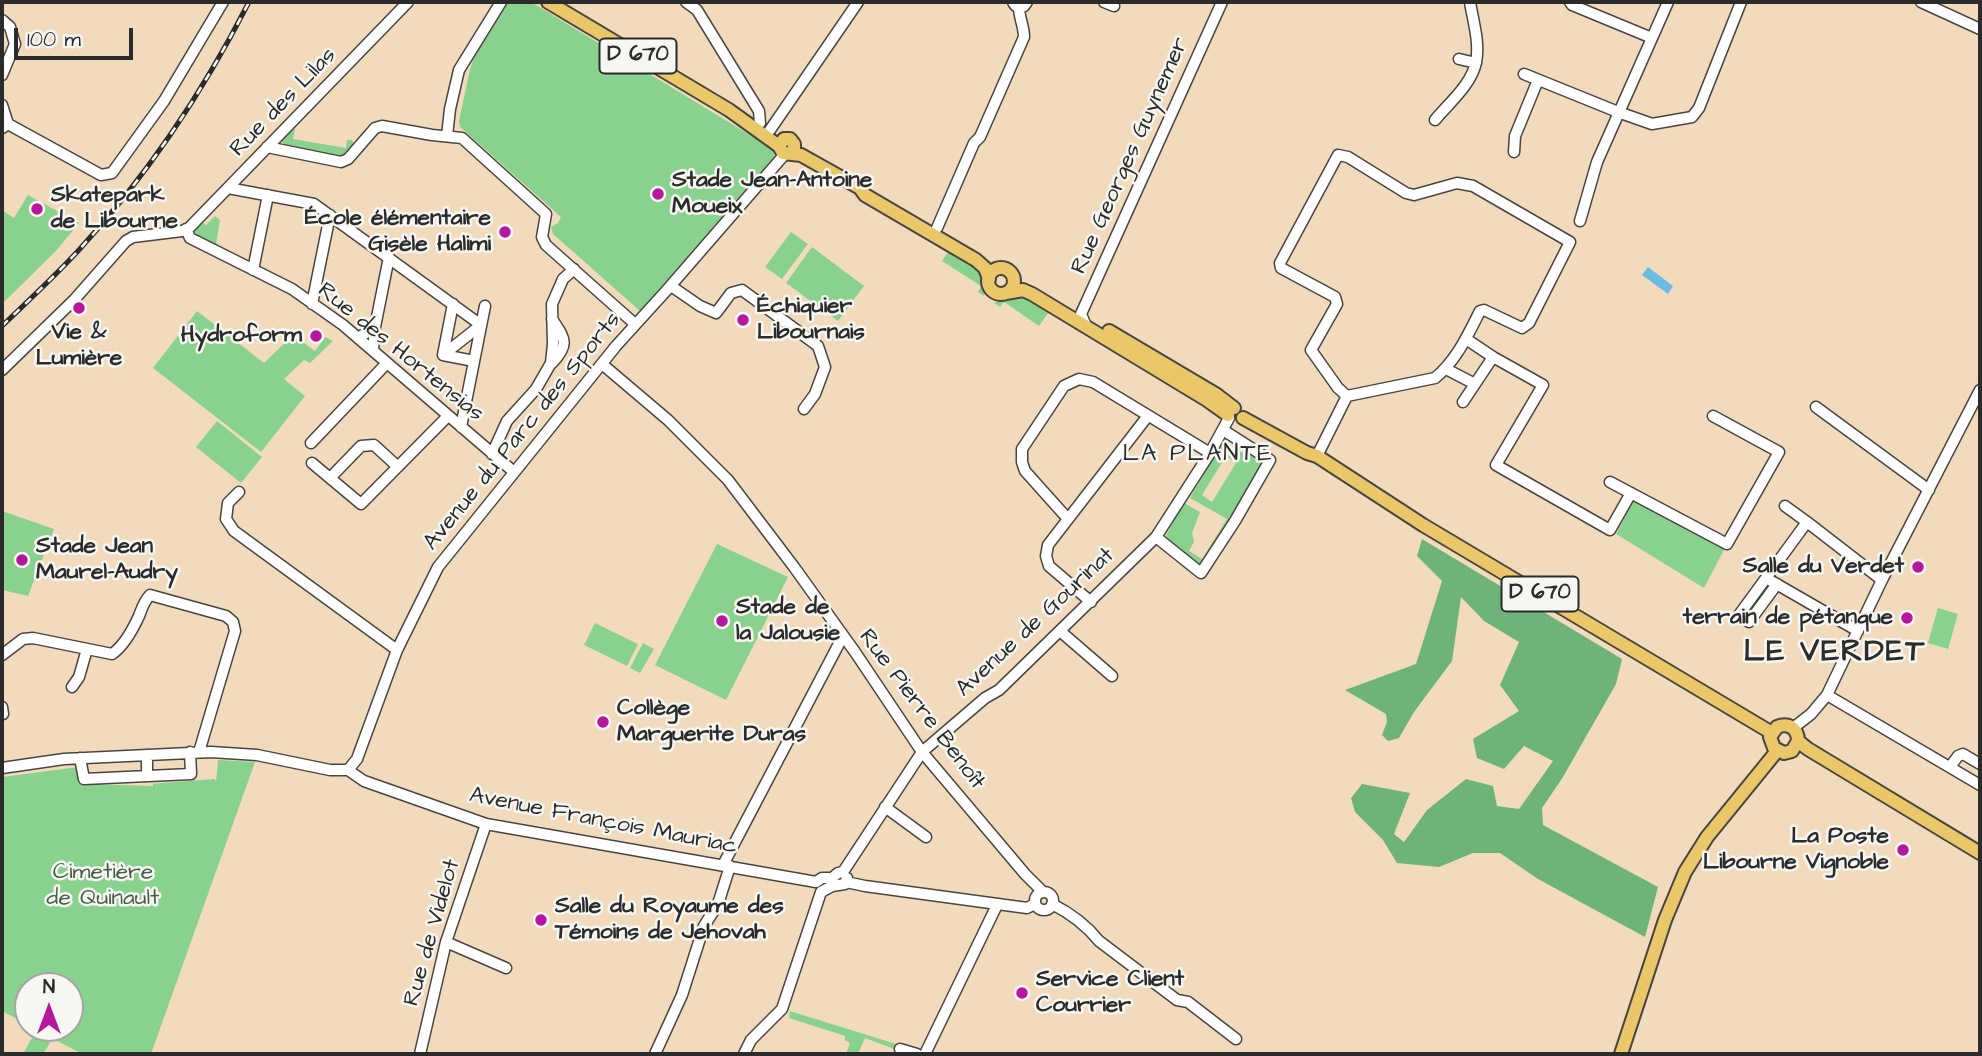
<!DOCTYPE html>
<html>
<head>
<meta charset="utf-8">
<style>
	body { margin:0 }
	#map { position:relative; width:1982px; height:1056px; overflow:hidden; background:#f2dbbd; font-family:"Architects Daughter",sans-serif }
	canvas { display:block }
	.frame { position:absolute; inset:0; border:4px solid #2b2b2b; pointer-events:none }
	.north { position:absolute; left:14px; top:972px; width:70px; height:70px; box-sizing:border-box; background:#f6f6f2; border:2px solid #a5a5a2; border-radius:50%; rotate:0deg; font-size:19px; font-weight:700; line-height:28px; text-align:center; color:#2b2b2b }
	.north::after { content:''; display:block; margin:auto; width:24px; height:32px; background:#b5179e; clip-path:polygon(50% 0,100% 100%,50% 72%,0 100%) }
	.scale { position:absolute; left:14px; top:28px; width:119px; height:32px; box-sizing:border-box; border:4px solid #2b2b2b; border-top:0; padding-left:9px; font-size:21px; line-height:24px; white-space:nowrap; color:#2b2b2b; -webkit-text-stroke:5px #f6f6f2; paint-order:stroke }
</style>
</head>
<body>
<div id="map">
<canvas width="1982" height="1056"></canvas>
<div class="frame"></div>
<div class="north">N</div>
<div class="scale">100 m</div>
</div>
<script>
const g = document.querySelector('canvas').getContext('2d');
g.lineJoin = 'round';
function fill(path, color) {
  g.fillStyle = color;
  g.fill(path, 'evenodd');
}
function stroke(path, color, width, dash) {
  g.strokeStyle = color;
  g.lineWidth = width;
  g.lineCap = dash ? 'butt' : 'round';
  g.setLineDash(dash || []);
  g.stroke(path);
}
function drawText(font, color, halo, rows, align = 'center') {
  g.font = font + ' "Architects Daughter",sans-serif';
  g.lineWidth = 5;
  g.setLineDash([]);
  g.textBaseline = 'middle';
  g.strokeStyle = halo;
  g.fillStyle = color;
  for (const [text, x, y, turn = 0] of rows) {
    g.save();
    g.translate(x, y);
    g.rotate((+turn || 0) * Math.PI / 180);
    g.textAlign = isNaN(turn) ? turn : align;
    if (halo) g.strokeText(text, 0, 0);
    g.fillText(text, 0, 0);
    g.restore();
  }
}
fill(new Path2D(`
	M507,2H531L773,149L774,157L640,311L553,234L551,227L558,223L561,217L460,127L459,121L470,69L476,51Z
	M292,129H295L293,139L346,148L347,140H352L355,145L342,157L284,147L282,141Z
	M28,195L79,223L56,251L2,304V210L14,218Z
	M215,216L220,220L216,244L195,234L194,231L202,222L206,225Z
	M791,232L808,244L782,279L765,267Z
	M812,247L864,286L838,321L786,283Z
	M948,252L980,272L984,296L978,292L981,286L942,261Z
	M1021,294L1049,312L1039,326L1004,302L1000,307L994,303Z
	M197,311L264,363L293,335L315,351L325,337L333,341L310,363L304,360L284,379L305,396L261,452L153,368Z
	M217,421L262,457L241,483L196,447Z
	M1224,439L1228,441L1227,444L1248,456L1256,454L1263,461L1264,465L1201,566H1196L1167,541L1166,535L1184,503L1200,512L1192,533L1194,542L1189,551L1202,559L1227,519L1190,498ZM1226,456L1236,463L1212,502L1202,495Z
	M1634,500L1725,548L1704,588L1616,534Z
	M2,511L54,529L28,596L2,590Z
	M717,544L788,577L726,700L655,665Z
	M1938,608L1958,614L1948,649L1928,643Z
	M595,623L638,644L627,666L584,645Z
	M643,643L654,649L640,673L630,668Z
	M218,760L255,762L151,1054H82L33,1028H70V986H28V1025L2,1011V777L78,767L83,783L86,784L153,786V784H149L215,779L216,782Z
	M790,1011L896,1044L894,1049L865,1038L858,1054H846L850,1043L845,1040V1036L789,1018Z
	M34,1034L50,1043L43,1054H23Z`), '#89d28e');
fill(new Path2D(`
	M1422,539L1622,659L1616,684L1563,777L1542,808L1543,825L1658,887L1645,937L1538,879L1500,853H1473L1439,867L1397,863L1383,840L1355,812L1351,798L1362,784L1410,793L1394,834L1404,842L1427,810L1466,779L1493,786L1497,806L1519,809L1553,761L1524,746L1504,769L1477,758L1473,739L1519,711L1500,685L1519,642L1484,621L1461,597L1452,661L1414,712L1399,738L1388,741L1382,735L1387,722L1386,714L1345,690L1416,664L1442,581L1417,556Z`), '#6eb479');
fill(new Path2D(`
	M1648,267L1673,286L1668,294L1642,275Z`), '#69bde5');
const minor = new Path2D(`
	M686,2L697,10L759,111L760,123
	M1013,2C1015,7 1019,8 1024,6L1027,2
	M1104,2L1114,6
	M1570,2L1572,5L1652,38
	M1921,2L1980,29
	M2,20L10,27L15,44L2,75
	M1459,59L1476,63
	M1524,74L1618,112L1652,124L1692,117L1699,108L1741,2
	M2,105L8,124L2,128
	M1435,120C1449,103 1472,84 1476,62C1480,43 1473,21 1470,2
	M8,124L101,175L112,173L164,101L223,2
	M770,130L858,2
	M447,136L450,109L459,70L501,2
	M267,147L341,162L348,159L375,128L382,126L432,135L462,138L546,214L542,237L546,245L635,324
	M1514,152L1515,136L1538,80
	M228,188L314,204L481,325L443,355
	M1580,221L1597,162L1668,2
	M937,228L974,143L980,137L1024,37C1024,26 1019,18 1019,7
	M186,229L190,238L292,289L343,325L514,472
	M253,270L268,195
	M671,286L700,306L716,313L731,293L742,290L818,346L825,367L815,394L804,409
	M312,304L330,215
	M453,304L443,355L474,361
	M1086,326L1081,314L1222,2
	M375,327L389,257
	M358,338L375,327L373,350
	M1466,339L1493,357L1543,385L1496,465L1610,530L1631,493
	M552,363C570,344 565,339 552,319
	M602,364L668,420L728,480L794,567L855,652L922,752L1025,874L1043,892
	M1446,369L1475,384
	M2,370L74,300L126,241L133,237L182,231L189,228L408,2
	M1463,402L1493,357
	M1816,407L1929,490
	M461,427L485,306
	M311,443L387,363
	M492,454L507,421L536,389L551,363L553,344L552,304L563,279L574,269
	M1317,456L1347,396L1435,378C1456,361 1468,335 1480,311L1484,310L1522,328L1529,323L1570,242L1473,186L1457,183L1414,195L1406,193L1348,157L1338,155L1280,263L1281,268L1335,297L1337,304L1311,350L1338,388L1347,396
	M312,463L361,504L448,416
	M330,478L361,446L374,445L397,466
	M1610,482L1727,544L1779,452L1713,416
	M239,492L228,503L226,519L234,531L397,650
	M1785,506L1807,522
	M1068,519L1025,471L1022,462V449L1064,386L1079,379L1093,382L1210,453
	M1156,537L1201,573L1235,521L1270,460L1223,430
	M1766,578L1739,615L1749,622L1777,584
	M1091,602L1049,566L1046,556L1048,545L1147,417
	M1060,631L1112,676
	M1858,631L1766,578L1807,522L1882,580
	M2,655L23,639L33,638L112,654C124,646 133,629 139,616C142,608 144,601 150,595L226,616L233,622L235,631L199,752
	M72,687L79,677L87,649
	M1827,695L1980,785
	M2,707L3,714
	M1793,728L1811,714L1827,695L1882,580L1980,390
	M147,755V776
	M80,758L84,779L191,774L190,752
	M1950,767L1958,756L1963,754L1980,764
	M2,768L64,759L211,752L257,755L330,770H348
	M348,770L364,781L486,824L816,882L822,878H832L838,873L843,872L922,752L985,698L999,690L1156,537L1210,453L1229,418
	M348,770L357,759L397,650L438,567L616,346L666,291L785,154
	M885,807L926,837
	M723,865L843,636
	M846,882L865,886L1027,908L1035,904
	M821,892L832,886L845,884L847,878
	M1035 901a9 9 0 1 1 18 0a9 9 0 1 1-18 0Z
	M1052,904C1070,913 1087,926 1099,941L1177,1000L1188,1002L1236,1039
	M446,942L506,968
	M900,1049L917,1054
	M420,1054L446,942L486,824
	M655,1054L682,995L704,926L718,904L730,866
	M744,1054L751,1040L782,1009L821,892
	M925,1054L997,905`);
const major = new Path2D(`
	M548,2L729,110L779,146
	M790,153L794,150V144L790,139H784L779,146L783,153L801,155L860,188L865,195L976,260L985,268L989,279
	M988 281a13 13 0 1 1 26 0a13 13 0 1 1-26 0Z
	M1006,293L1023,290L1032,294L1207,400L1228,415
	M1109,331L1217,395L1234,408
	M1243,418L1307,453L1317,456L1423,525L1772,733
	M1798,741L1792,751L1784,753L1774,748L1770,737L1777,727C1789,722 1798,729 1798,741L1808,749L1980,853
	M1621,1054L1665,920L1685,872L1707,837L1777,751`);
stroke(minor, '#494541', 13);
stroke(major, '#494541', 16);
stroke(minor, '#fff', 10);
stroke(major, '#eac769', 12);
const rail = new Path2D(`
	M2,326C28,301 54,277 78,251C147,176 203,92 249,2`);
stroke(rail, '#2b2b2b', 5);
stroke(rail, '#f6f6f2', 2.5, [8]);
for (const [x, y, r, color] of [
	[658,194,7,"#b5179e"],
	[37,209,7,"#b5179e"],
	[505,232,7,"#b5179e"],
	[79,308,7,"#b5179e"],
	[743,320,7,"#b5179e"],
	[316,336,7,"#b5179e"],
	[22,560,7,"#b5179e"],
	[1918,567,7,"#b5179e"],
	[1907,618,7,"#b5179e"],
	[722,621,7,"#b5179e"],
	[603,722,7,"#b5179e"],
	[1903,850,7,"#b5179e"],
	[541,920,7,"#b5179e"],
	[1022,993,7,"#b5179e"]
]) {
  const dot = new Path2D();
  dot.arc(x, y, r, 0, 2 * Math.PI);
  g.fillStyle = color;
  g.fill(dot);
  stroke(dot, '#f6f6f2', 2.5);
}
for (const [x, y, w] of [
	[638,56,77],
	[1540,594,77]
]) {
  const box = new Path2D();
  box.roundRect(x - w / 2, y - 17.5, w, 35, 5);
  g.fillStyle = '#f6f6f2';
  g.fill(box);
  stroke(box, '#2b2b2b', 2);
}
drawText('bold 21px', '#2b2b2b', null, [
	["D 670",638,56],
	["D 670",1540,594]
]);
drawText('23px', '#2b2b2b', '#f6f6f2', [
	["Rue des Lilas",284,103,-46],
	["Rue Georges Guynemer",1131,156,-66],
	["Rue des Hortensias",400,353,39],
	["Avenue du Parc des Sports",523,432,-51],
	["Avenue de Gourinat",1036,623,-43],
	["Rue Pierre Benoît",921,710,53],
	["Avenue François Mauriac",603,822,11],
	["Rue de Videlot",433,933,-74]
]);
drawText('bold 23px', '#2b2b2b', '#f6f6f2', [
	["Stade Jean-Antoine",672,181],
	["Moueix",672,207],
	["Skatepark",51,196],
	["de Libourne",51,222],
	["École élémentaire",491,219,"right"],
	["Gisèle Halimi",491,245,"right"],
	["Échiquier",757,307],
	["Libournais",757,333],
	["Vie &",79,333,"center"],
	["Lumière",79,359,"center"],
	["Hydroform",302,336,"right"],
	["Stade Jean",36,547],
	["Maurel-Audry",36,573],
	["Salle du Verdet",1904,567,"right"],
	["Stade de",736,608],
	["la Jalousie",736,634],
	["terrain de pétanque",1893,618,"right"],
	["Collège",617,709],
	["Marguerite Duras",617,735],
	["La Poste",1889,837,"right"],
	["Libourne Vignoble",1889,863,"right"],
	["Salle du Royaume des",555,907],
	["Témoins de Jehovah",555,933],
	["Service Client",1036,980],
	["Courrier",1036,1006]
], 'left');
drawText('23px', '#475d49', '#f6f6f2', [
	["Cimetière",103,873],
	["de Quinault",103,899]
]);
g.letterSpacing = '2px';
drawText('24px', '#2b2b2b', '#f6f6f2', [
	["LA PLANTE",1198,455]
]);
g.letterSpacing = '0px';
g.letterSpacing = '2px';
drawText('bold 30px', '#2b2b2b', '#f6f6f2', [
	["LE VERDET",1835,654]
]);
g.letterSpacing = '0px';
</script>
</body>
</html>
